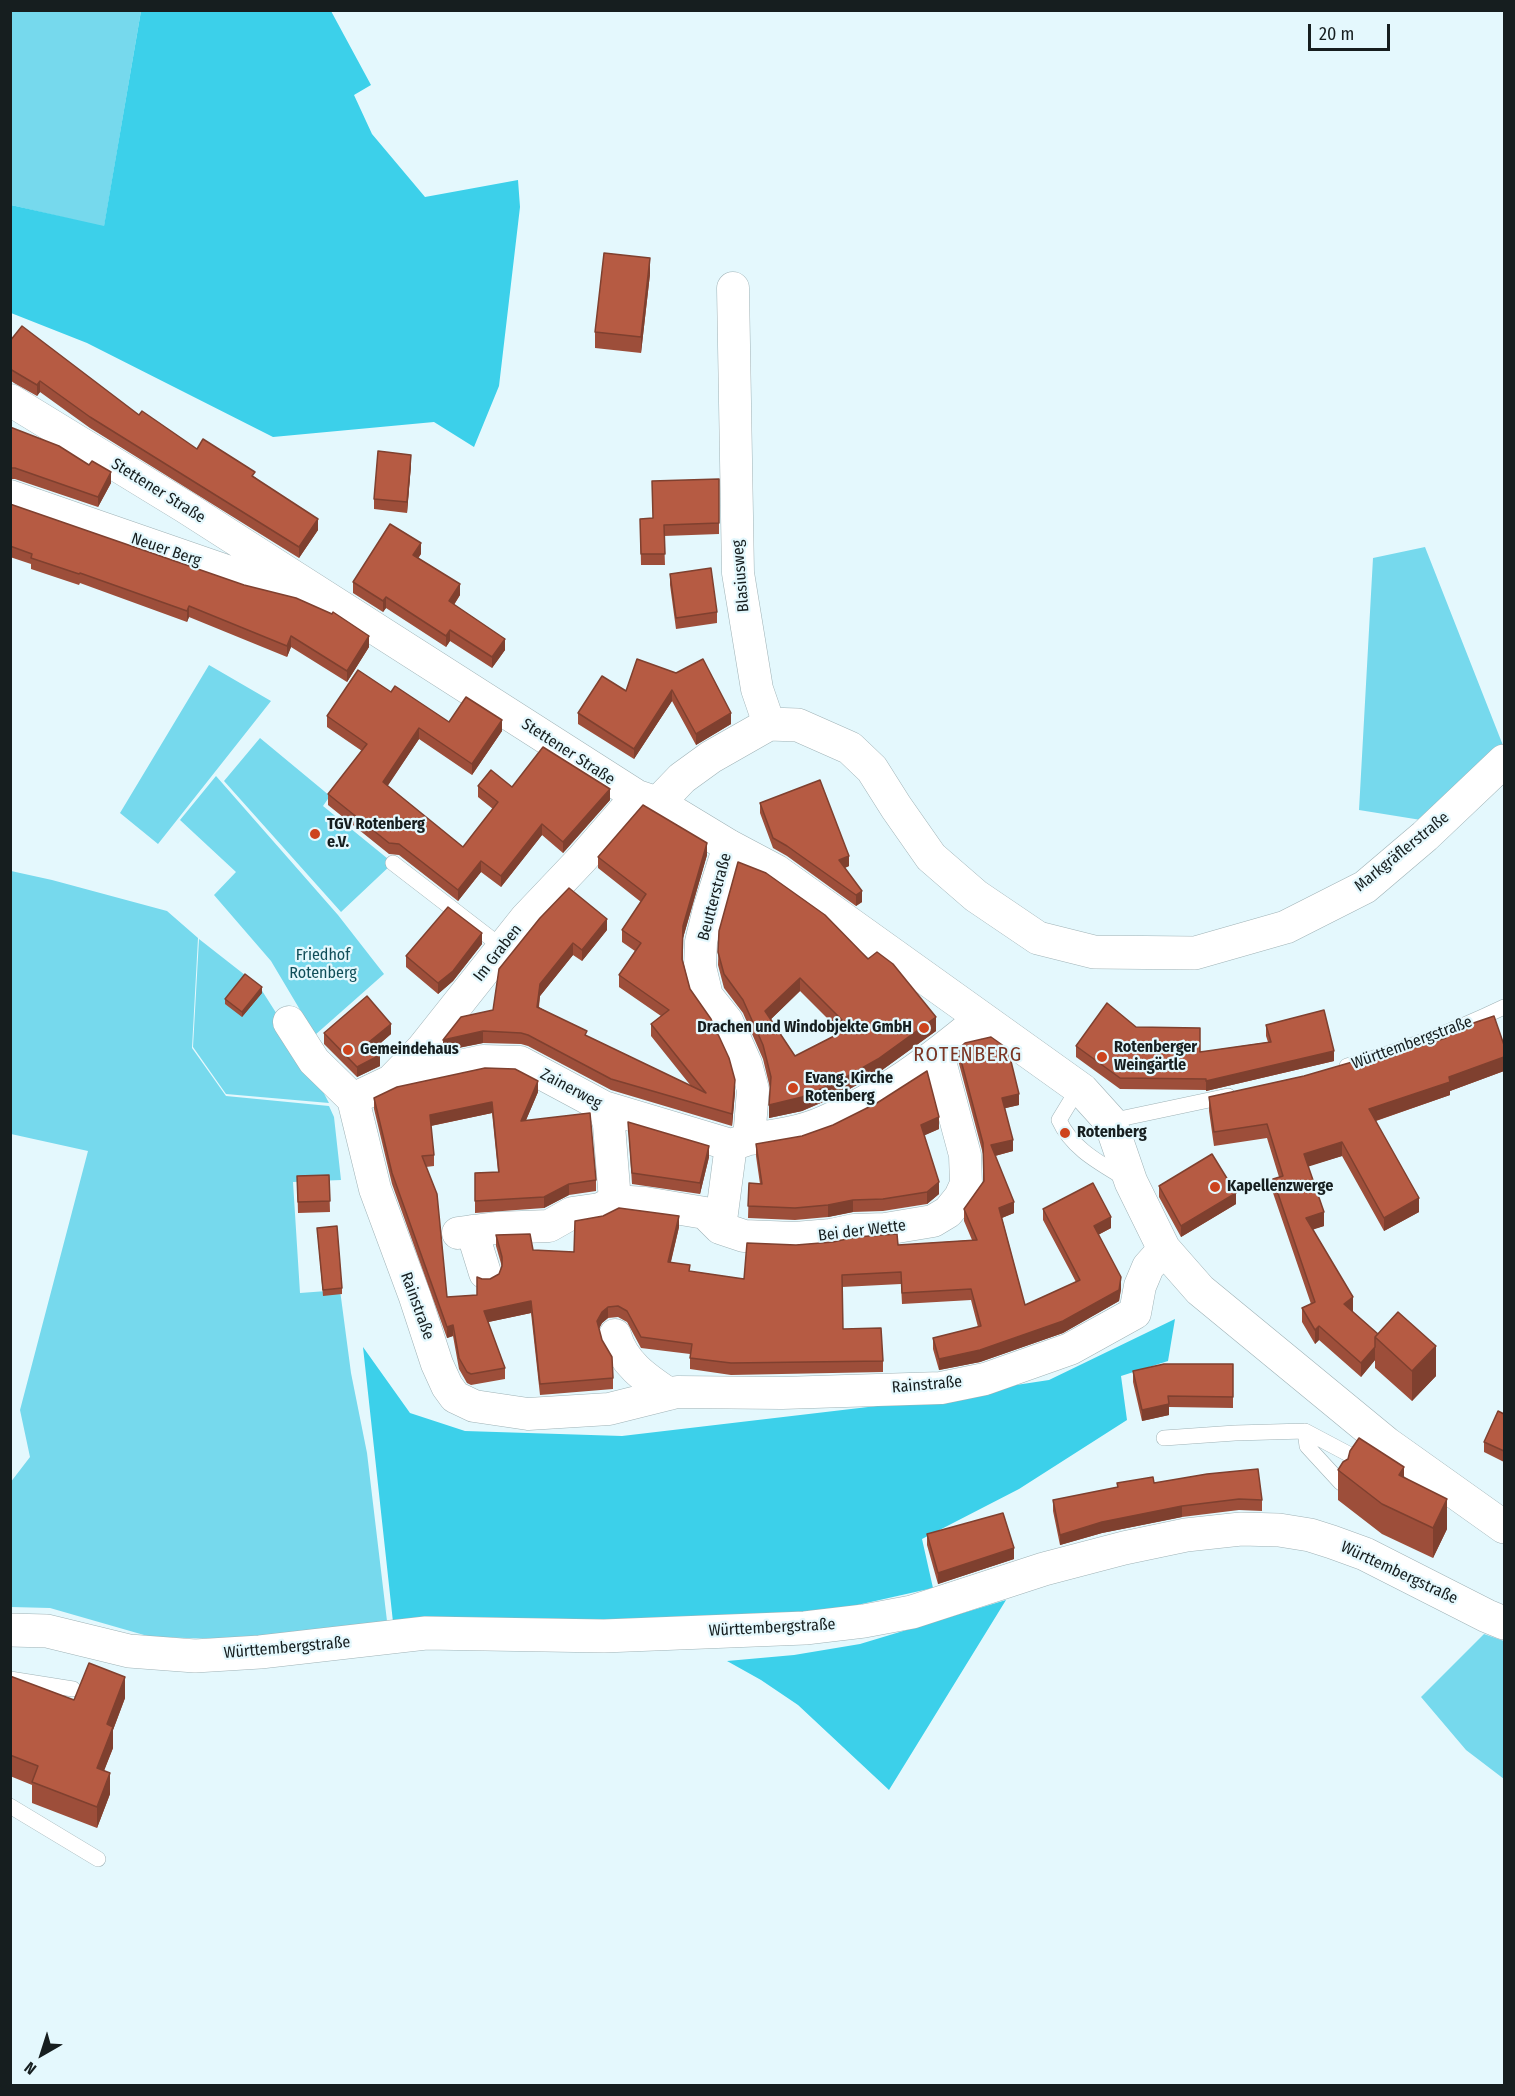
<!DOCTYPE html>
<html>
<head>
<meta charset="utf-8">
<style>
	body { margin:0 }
	#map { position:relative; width:1515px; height:2096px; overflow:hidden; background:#e4f8fd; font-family:"Fira Sans Condensed",sans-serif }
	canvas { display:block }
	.frame { position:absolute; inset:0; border:12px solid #161e1f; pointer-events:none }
	.north { position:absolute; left:12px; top:2024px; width:60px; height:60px; -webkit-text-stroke:4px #e4f8fd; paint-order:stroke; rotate:219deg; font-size:16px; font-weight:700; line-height:24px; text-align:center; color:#161e1f }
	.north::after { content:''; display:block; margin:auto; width:21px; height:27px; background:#161e1f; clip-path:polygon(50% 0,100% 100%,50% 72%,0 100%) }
	.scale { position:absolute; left:1308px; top:24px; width:82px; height:27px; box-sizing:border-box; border:3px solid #161e1f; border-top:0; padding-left:8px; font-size:18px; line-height:21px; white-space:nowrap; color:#161e1f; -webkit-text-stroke:4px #e4f8fd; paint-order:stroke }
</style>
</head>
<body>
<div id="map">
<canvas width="1515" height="2096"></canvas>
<div class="frame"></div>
<div class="north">N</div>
<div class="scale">20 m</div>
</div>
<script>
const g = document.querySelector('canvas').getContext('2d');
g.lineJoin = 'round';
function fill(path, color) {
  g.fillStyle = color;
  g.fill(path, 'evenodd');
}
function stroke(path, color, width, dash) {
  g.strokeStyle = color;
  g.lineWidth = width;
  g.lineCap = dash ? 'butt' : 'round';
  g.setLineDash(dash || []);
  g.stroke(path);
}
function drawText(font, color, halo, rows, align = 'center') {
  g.font = font + ' "Fira Sans Condensed",sans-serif';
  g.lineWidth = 4.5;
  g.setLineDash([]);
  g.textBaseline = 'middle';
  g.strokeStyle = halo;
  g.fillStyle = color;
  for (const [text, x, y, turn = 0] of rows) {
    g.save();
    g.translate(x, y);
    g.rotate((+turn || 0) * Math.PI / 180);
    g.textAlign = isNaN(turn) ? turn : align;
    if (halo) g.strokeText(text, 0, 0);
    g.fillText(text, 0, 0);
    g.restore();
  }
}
fill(new Path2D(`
	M11,11H141L104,227L11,205Z
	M1425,547L1504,748L1421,820L1359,810L1373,558Z
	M209,665L271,701L158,844L120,813Z
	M260,738L330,796L323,806L393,863L341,912L224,781Z
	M216,776L338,915L384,974L315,1035L271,961L214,895L236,872L180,820Z
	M11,871L52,880L167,911L198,938L192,1048L226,1096L329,1106L334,1117L341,1180L293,1182L300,1293L340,1290L351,1373L367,1453L387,1621L258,1640L151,1637L50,1608L11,1607L10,1483L30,1457L20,1410L88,1151L11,1134Z
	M199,939L259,986L308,1063L329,1103L226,1094L193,1047Z
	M1484,1634L1504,1641V1779L1466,1750L1421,1697Z`), '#76d9ed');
fill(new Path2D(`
	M141,11H331L371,85L354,95L372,134L425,197L518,180L520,207L499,386L474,447L434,422L273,437L87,343L11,313V205L104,226Z
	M1175,1319L1168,1361L1121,1376L1127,1420L1019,1489L922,1539L933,1588L804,1617L682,1623L393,1622L363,1347L410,1413L465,1431L622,1436L885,1405L1049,1380Z
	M1006,1600L889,1790L798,1705L761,1680L727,1661L794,1655L860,1644Z`), '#3cd0ea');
const lane = new Path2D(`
	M393,863L502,947
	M1347,1066C1401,1051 1454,1031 1504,1007
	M1082,1090L1073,1097L1059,1120C1072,1149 1100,1163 1126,1179
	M1110,1121L1228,1096
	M1305,1431L1307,1446L1341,1483
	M1164,1438L1235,1433L1305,1431L1356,1458L1368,1452
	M10,1679L73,1689
	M10,1806L98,1859`);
const street = new Path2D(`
	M733,288L738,573L757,689L769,724
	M10,400L185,507L637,796L658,803
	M10,496L250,579L300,591
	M729,846L709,909L701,942L700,967L707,996L727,1021L746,1064L753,1090L749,1139C775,1136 802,1132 826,1121C883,1096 932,1059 980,1019
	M289,1022L314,1061L353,1099L375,1189L415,1297L437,1364L447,1386L455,1397L474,1406L528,1414L609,1409L677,1392L782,1393L941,1388L985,1379L1070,1349L1135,1313L1140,1286L1148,1267L1164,1249
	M391,1081L483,1061L520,1062L604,1107L731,1145L749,1139
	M353,1099L391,1081L422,1049L526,918L582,859L637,796
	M604,1107L609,1125L615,1201
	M720,1228L731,1145
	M472,1231L485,1273
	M458,1233L496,1228L549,1226L572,1213L600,1209L615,1201L645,1203L705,1213L720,1228L744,1236L795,1238L831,1235L854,1230L885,1229L933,1221L948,1212L960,1197L966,1184L965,1155L938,1054
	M615,1335C623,1363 645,1378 669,1394`);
const secondary = new Path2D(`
	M1504,761L1425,836L1365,887L1286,927L1195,953L1094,952L1038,938L976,896L931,857L896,807L872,769L850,748L798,725L769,724L711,757L682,778L658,803L729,846L776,871L1082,1090L1110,1121L1131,1182L1164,1249L1200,1290L1386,1443L1504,1527
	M10,1630L47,1631L129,1651L195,1656L260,1652L426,1633L604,1636L805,1628L864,1621L912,1612L1044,1569L1124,1548L1186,1535L1241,1529L1279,1530L1310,1535L1332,1542L1365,1554L1487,1616L1504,1623`);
stroke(lane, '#9fb2b6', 16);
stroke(street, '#9fb2b6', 33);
stroke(secondary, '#9fb2b6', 34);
stroke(lane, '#fff', 15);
stroke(street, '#fff', 32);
stroke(secondary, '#fff', 33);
fill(new Path2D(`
	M650,274L641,353L595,348V332Z
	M10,341L139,415L197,449L255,477L318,530L299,558L90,428L40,392L37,396L14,383L10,380Z
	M10,427L111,483L98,507L15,479H10Z
	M411,465L407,513L374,509V499Z
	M719,479V534L664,536L665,565H641L640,519L653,518Z
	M10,504L369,647L347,682L291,647L287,657L189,617L187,622L80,583L79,585L31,569V564L10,557Z
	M421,554L418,558L460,595L454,605L505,650L492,668L450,641L446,647L386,608L383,612L353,593V582Z
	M670,574L717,612V623L676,629L670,585Z
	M637,659L731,724L696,745L672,701L634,759L578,724V713L626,691Z
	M391,692L449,722L502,731L472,775L419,739L387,786L463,847L493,809L478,797V786L512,787L610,800L563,853L542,835L501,887L481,872L458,901L399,855L389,854L328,805V794L362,751L327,727V716Z
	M760,803L849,866L845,868L862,902L856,906L787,856L773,848L760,813Z
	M707,855L683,938V961L690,989L735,1092L732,1126L611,1090L528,1046L521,1044L483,1043L443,1051L493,1010L499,969L607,930L582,961L573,955L540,996L539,1007L587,1036L691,1086L651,1036V1024L661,1016L619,987V975L635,951L622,942V930L641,902L598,868V857Z
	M719,931L936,1031L878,1073L839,1095L802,1111L769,1118L770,1088L763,1059L743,1013L724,988L718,965ZM800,991L834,1025V1036L795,1056L771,1019Z
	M482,944L453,981L438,994L406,967V956Z
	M262,993L242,1017L225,1004V999Z
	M1266,1025L1334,1061L1206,1091V1090L1120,1089L1076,1057V1046L1136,1027L1200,1052L1268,1042L1266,1036Z
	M324,1033L391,1034L375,1048L380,1066L357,1077L324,1044Z
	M1444,1033L1504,1045V1071L1450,1091V1095L1376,1121L1419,1212L1384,1231L1342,1156L1308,1166L1324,1226L1313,1229L1352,1311L1378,1334L1436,1376L1412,1401L1375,1368V1360L1361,1377L1319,1340L1315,1344L1302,1322V1308L1311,1304L1273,1193V1179L1279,1177L1267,1138L1214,1146L1209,1111V1097L1367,1062L1444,1039Z
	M958,1049L1019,1105L1005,1108L1013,1151L995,1156L1014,1213L1002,1218L1025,1305L1076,1282L1043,1220V1209L1111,1228L1098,1235L1121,1289L1119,1301L1063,1333L980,1362L939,1370L933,1349V1338L978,1327L971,1300L902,1304L901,1284L842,1287L843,1329L883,1361V1372L731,1375L690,1369V1354L641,1348L627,1322L618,1317L608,1318L602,1323L599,1329L613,1378V1389L540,1395L531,1313L488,1322L505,1368V1379L471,1385L467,1383L459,1369L453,1336L447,1338L392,1184L374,1109V1098L538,1092L526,1120L596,1180V1191L569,1195L544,1208L475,1213V1173L498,1172L492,1113L431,1126L434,1155V1166L426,1167L447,1297L477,1295L482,1279H490L499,1274L502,1267L496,1246V1235L533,1250L574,1252L679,1227L671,1262L690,1271L744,1279L796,1245H898L972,1240L964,1221V1209L983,1182V1154L958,1060Z
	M628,1122L709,1157L700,1194L632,1184Z
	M939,1129L924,1135L939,1194L927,1204L883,1211L853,1212L828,1217L795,1220L748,1218L749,1183L760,1184L756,1156V1144Z
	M329,1175L330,1212L298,1213L297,1176Z
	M1159,1186L1236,1204L1181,1237L1159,1197Z
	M317,1228L342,1288V1294L323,1296Z
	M1233,1364V1408L1169,1407V1415L1142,1421L1133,1382V1371Z
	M1504,1414V1462L1484,1452V1442Z
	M1338,1470L1404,1477L1447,1529L1433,1558L1382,1534L1338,1500Z
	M1117,1483H1154L1262,1500V1511L1239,1510L1182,1517L1102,1533L1060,1545L1053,1511V1500L1117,1488Z
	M927,1534L1014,1559L938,1584L927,1545Z
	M10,1676L74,1700L125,1698L113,1730V1748L104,1770L110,1794L97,1828L32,1803V1785L10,1776Z`), '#9d4e3a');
fill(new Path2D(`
	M650,258V274L641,353V337Z
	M40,381V392L37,396V385Z
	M411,455V465L407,513V502Z
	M111,472V483L98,507V497Z
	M318,519V530L299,558V547Z
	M421,543V554L413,566V555Z
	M460,584V595L449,612V601Z
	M386,597V608L383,612V601Z
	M189,606V617L187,622V611Z
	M450,630V641L446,647V636Z
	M291,636V647L287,657V646Z
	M369,636V647L347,682V671Z
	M505,639V650L492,668V657Z
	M672,690V701L634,759V749Z
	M731,713V724L696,745V734Z
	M502,720V731L472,775V764Z
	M419,728V739L383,793V782Z
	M610,789V800L563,853V842Z
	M542,824V835L501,887V876Z
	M707,843V855L683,938V926Z
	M849,856V866L839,870V860Z
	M481,861V872L458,901V890Z
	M862,891V902L856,906V895Z
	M607,919V930L582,961V950Z
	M482,933V944L453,981L438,994V983Z
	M573,943V955L540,996L537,1018V1007L540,984Z
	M800,978V991L765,1025V1011Z
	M262,987V993L242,1017V1012Z
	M936,1017V1031L878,1073L839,1095L802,1111L769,1118V1105Z
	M391,1024V1034L369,1053V1042Z
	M483,1031V1043L443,1051V1040Z
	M1334,1051V1061L1206,1091V1081Z
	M380,1055V1066L357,1077V1067Z
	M1504,1057V1071L1450,1091V1095L1369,1123V1109L1449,1077Z
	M735,1080V1092L732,1126V1114Z
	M538,1081V1092L521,1132V1121Z
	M1019,1094V1105L1002,1109V1098Z
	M492,1102V1113L430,1126V1115Z
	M939,1117V1129L921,1137V1125Z
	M1013,1140V1151L991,1157V1145Z
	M1342,1142V1156L1304,1168V1154Z
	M709,1146V1157L700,1194V1183Z
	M939,1182V1194L927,1204V1192Z
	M569,1184V1195L544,1208V1197Z
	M1236,1193V1204L1181,1237V1226Z
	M1419,1198V1212L1384,1231V1218Z
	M853,1200V1212L828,1217V1205Z
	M1014,1202V1213L999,1219V1208Z
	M1324,1212V1226L1306,1232V1218Z
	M679,1216V1227L668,1273V1262Z
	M1111,1217V1228L1094,1237V1226Z
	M1121,1277V1289L1119,1301L1063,1333L980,1362L939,1370V1359Z
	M1353,1297V1311L1344,1318V1304Z
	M531,1301V1313L484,1323V1311Z
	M608,1307V1318L602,1323L597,1332V1321L602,1312Z
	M453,1325V1336L447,1338V1327Z
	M1319,1326V1340L1315,1344V1330Z
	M1436,1346V1376L1412,1401V1371Z
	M1375,1347V1360L1361,1377V1363Z
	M1169,1404V1415L1142,1421V1410Z
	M1404,1467V1498L1399,1475Z
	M1447,1499V1529L1433,1558V1528Z
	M1182,1506V1517L1102,1533L1060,1545V1535L1102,1522Z
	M1014,1548V1559L938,1584V1573Z
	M125,1677V1698L113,1730V1748L97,1789V1768L107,1724Z
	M110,1773V1794L97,1828V1807Z`), '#7f402f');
const building = new Path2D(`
	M604,253L650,258L641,337L595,332Z
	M22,326L139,415L142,411L197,449L203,439L255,472L252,476L318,519L299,547L90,417L40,381L37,385L10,369V341Z
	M10,427L59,446L89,465L92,461L111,472L98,497L15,468H10Z
	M378,451L411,455L407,502L374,499Z
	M719,479V523L664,525L665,554H641L640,519L653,518L652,481Z
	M10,504L244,585L296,598L332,614L333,612L369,636L347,671L291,636L287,646L189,606L187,611L80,573L79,574L31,558L32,554L10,546Z
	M390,524L421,543L413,555L460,584L449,601L505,639L492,657L450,630L446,636L386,597L383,601L353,582Z
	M711,568L717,612L676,618L670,574Z
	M637,659L676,673L703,659L731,713L696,734L672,690L634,749L578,713L602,676L626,691Z
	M358,670L391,692L395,686L449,722L466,697L502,720L472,764L419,728L383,782L463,847L498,802L478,786L491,770L512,787L543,747L610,789L563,842L542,824L501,876L481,861L458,890L399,844L389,843L328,794L367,744L327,716Z
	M820,780L849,856L839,860L862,891L856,895L787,846L773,838L760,803Z
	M643,805L707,843L683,926L682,959L690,989L711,1019L729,1058L735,1080L732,1114L611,1079L528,1035L521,1033L483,1031L443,1040L461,1017L493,1010L499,969L540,918L569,888L607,919L582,950L573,943L540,984L537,1007L587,1031L585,1035L706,1093L651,1024L669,1010L619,975L641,943L622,930L646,894L598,857Z
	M738,862L766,873L825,915L868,959L877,952L893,964L936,1017L878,1059L839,1081L802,1097L769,1105L771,1077L763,1045L743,1000L724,974L718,952L719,931ZM800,978L842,1020L834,1026L840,1033L795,1056L765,1011Z
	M448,907L482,933L453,971L438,983L406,956Z
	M245,974L262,987L242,1012L225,999Z
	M367,996L391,1024L369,1042L380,1055L357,1067L324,1033Z
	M1107,1003L1136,1027L1200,1028V1052L1271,1042L1266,1025L1324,1010L1334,1051L1206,1081V1079L1120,1078L1076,1046Z
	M1494,1016L1504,1045V1057L1449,1077L1450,1082L1369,1109L1419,1198L1384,1218L1342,1142L1304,1154L1324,1212L1306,1218L1353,1297L1344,1304L1378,1334L1375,1337V1347L1361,1363L1319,1326L1315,1330L1302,1308L1315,1302L1273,1179L1283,1176L1267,1124L1214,1132L1209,1097L1304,1076L1366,1058L1367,1062L1446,1038L1444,1033Z
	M991,1037L1008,1049L1019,1094L1002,1098L1013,1140L991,1145L1014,1202L999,1208L1025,1305L1080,1280L1043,1209L1093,1183L1111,1217L1094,1226L1121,1277L1119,1290L1063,1321L980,1350L939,1359L933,1338L981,1326L971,1289L902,1293L901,1272L842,1275L843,1329L881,1328L883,1361L731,1363L690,1358L692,1344L641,1337L627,1311L618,1306L608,1307L602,1312L597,1321L602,1340L612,1357L613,1378L540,1384L531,1301L484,1311L505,1368L471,1374L467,1372L459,1358L453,1325L447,1327L392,1173L374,1098L397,1087L485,1068L515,1069L538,1081L521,1121L590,1113L596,1180L569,1184L544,1197L475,1201V1173L499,1172L492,1102L430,1115L434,1155L422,1156L437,1194L447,1297L477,1295V1277L482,1279H490L499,1274L502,1266V1257L496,1235L530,1234L533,1250L574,1252L575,1221L603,1216L619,1208L679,1216L668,1262L690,1265L689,1271L744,1279L747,1243L796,1245L833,1242L856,1237L897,1234L898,1245L977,1240L964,1209L984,1181L983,1143L958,1049L965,1043Z
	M927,1071L939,1117L921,1125L939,1182L927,1192L883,1199L853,1200L828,1205L795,1208L748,1206L749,1183L762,1184L756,1144L802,1136L833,1125L877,1103Z
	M628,1122L709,1146L700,1183L632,1173Z
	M1212,1154L1236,1193L1181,1226L1159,1186Z
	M329,1175L330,1201L298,1202L297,1176Z
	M337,1226L342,1288L323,1290L317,1228Z
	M1398,1312L1436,1346L1412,1371L1375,1337Z
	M1164,1364H1233V1397L1168,1396L1169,1404L1142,1410L1133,1371Z
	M1498,1411L1504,1414V1451L1484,1442Z
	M1359,1438L1404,1467L1399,1475L1447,1499L1433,1528L1382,1504L1338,1470L1343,1462L1348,1459L1350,1451Z
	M1258,1469L1262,1500L1239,1499L1182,1506L1102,1522L1060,1535L1053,1500L1118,1487L1117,1483L1153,1477L1154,1483L1207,1474Z
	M1003,1513L1014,1548L938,1573L927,1534Z
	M89,1663L125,1677L107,1724L113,1727L97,1768L110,1773L97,1807L32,1782L38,1766L10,1755V1676L74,1700Z`);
fill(building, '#b65b43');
stroke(building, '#7f402f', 1.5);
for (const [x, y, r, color] of [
	[315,834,6,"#cd441e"],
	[924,1028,6,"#cd441e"],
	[348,1050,6,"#cd441e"],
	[1102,1057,6,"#cd441e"],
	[793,1088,6,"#cd441e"],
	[1065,1133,6,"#cd441e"],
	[1215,1187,6,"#cd441e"]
]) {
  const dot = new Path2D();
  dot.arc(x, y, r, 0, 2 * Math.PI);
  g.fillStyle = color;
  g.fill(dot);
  stroke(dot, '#e4f8fd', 2);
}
drawText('16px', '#161e1f', '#e4f8fd', [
	["Stettener Straße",158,491,32],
	["Neuer Berg",166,550,19],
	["Blasiusweg",741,576,-95],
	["Stettener Straße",568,752,33],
	["Markgräflerstraße",1402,852,-39],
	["Beutterstraße",715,897,-75],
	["Im Graben",498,953,-52],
	["Württembergstraße",1412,1043,-20],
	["Zainerweg",571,1089,28],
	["Bei der Wette",862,1231,-7],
	["Rainstraße",417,1306,70],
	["Rainstraße",927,1385,-5],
	["Württembergstraße",1399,1573,25],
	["Württembergstraße",772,1628,-3],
	["Württembergstraße",287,1648,-5]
]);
drawText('bold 16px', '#161e1f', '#e4f8fd', [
	["TGV Rotenberg",327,825],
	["e.V.",327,843],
	["Drachen und Windobjekte GmbH",912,1028,"right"],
	["Rotenberger",1114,1048],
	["Weingärtle",1114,1066],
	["Gemeindehaus",360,1050],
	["Evang. Kirche",805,1079],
	["Rotenberg",805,1097],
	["Rotenberg",1077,1133],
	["Kapellenzwerge",1227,1187]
], 'left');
drawText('16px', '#104e59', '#e4f8fd', [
	["Friedhof",323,956],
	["Rotenberg",323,974]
]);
g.letterSpacing = '1.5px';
drawText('20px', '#7a3524', '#e4f8fd', [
	["ROTENBERG",968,1055]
]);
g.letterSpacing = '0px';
</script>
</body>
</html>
